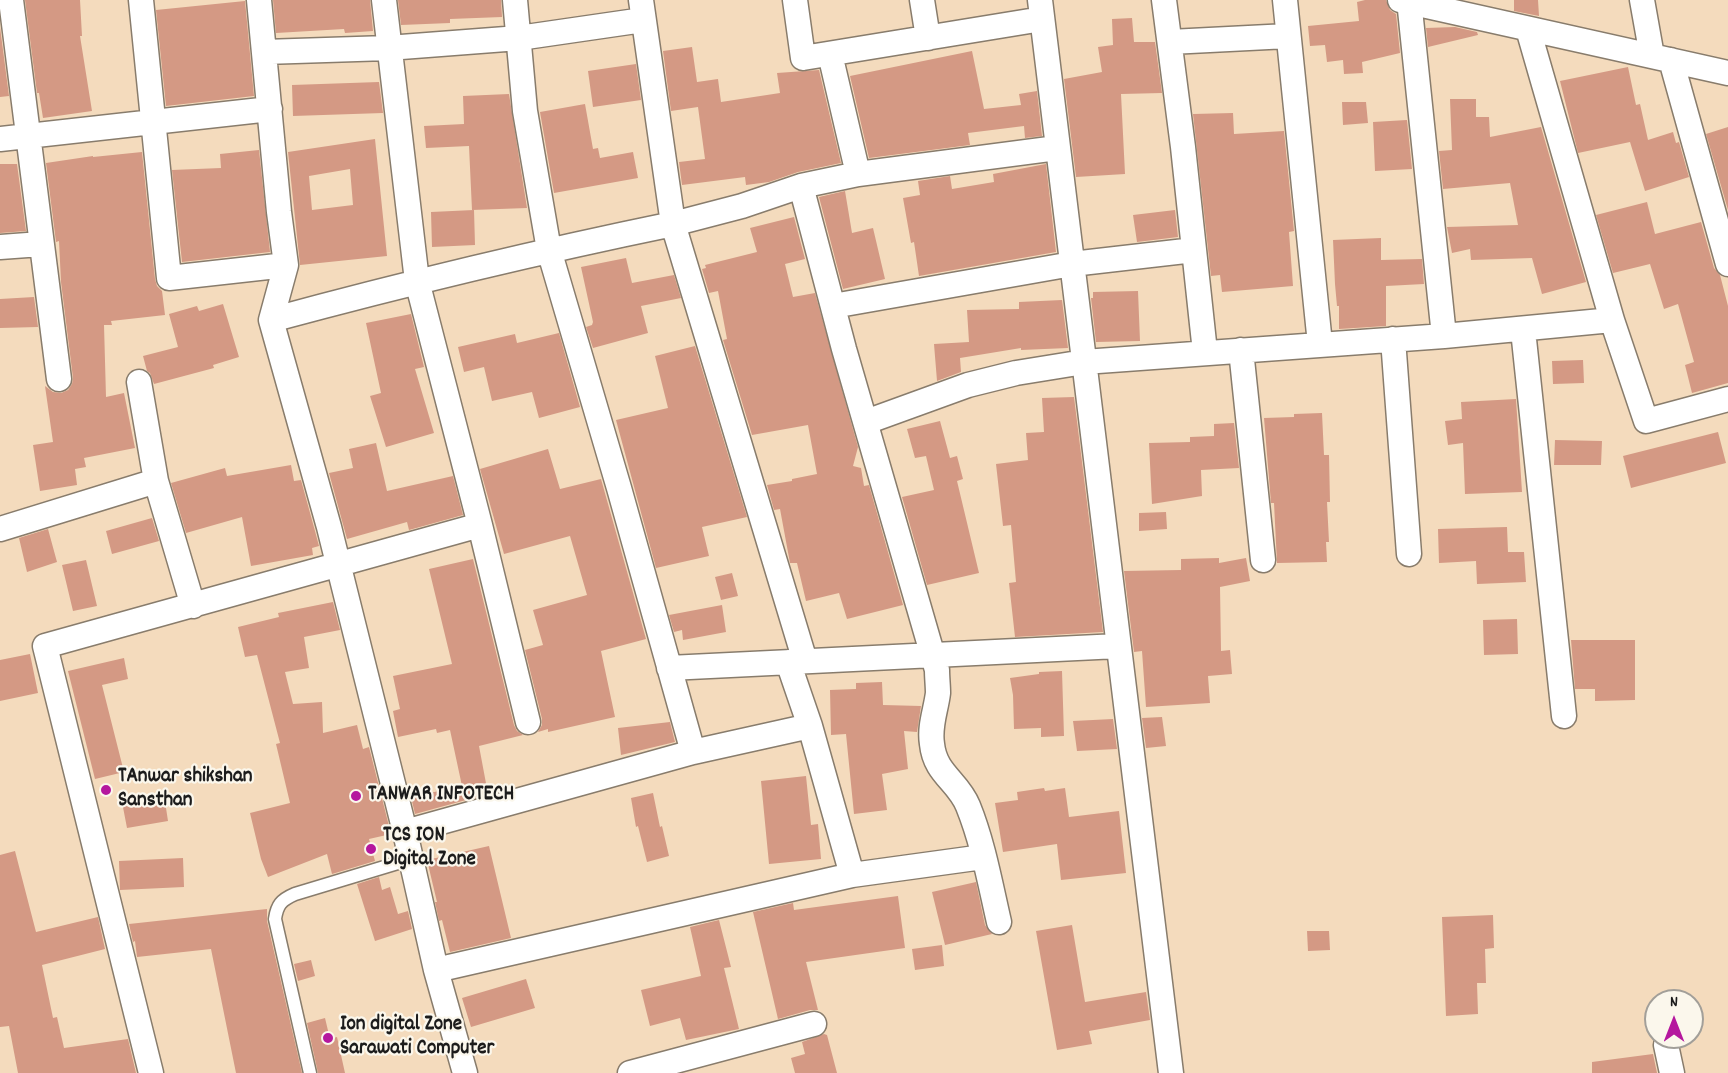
<!DOCTYPE html>
<html>
<head>
<meta charset="utf-8">
<style>
	body { margin:0 }
	#map { position:relative; width:1728px; height:1073px; overflow:hidden; background:#f4dbbd; font-family:Dekko,sans-serif }
	canvas { display:block }
	.north { position:absolute; left:1644px; top:989px; width:60px; height:60px; box-sizing:border-box; background:#fbf7ec; border:2px solid #a29f99; border-radius:50%; rotate:0deg; font-size:16px; font-weight:700; line-height:24px; text-align:center; color:#1c1c1c }
	.north::after { content:''; display:block; margin:auto; width:21px; height:27px; background:#b5179e; clip-path:polygon(50% 0,100% 100%,50% 72%,0 100%) }
</style>
</head>
<body>
<div id="map">
<canvas width="1728" height="1073"></canvas>
<div class="north">N</div>
</div>
<script>
const g = document.querySelector('canvas').getContext('2d');
g.lineJoin = 'round';
function fill(path, color) {
  g.fillStyle = color;
  g.fill(path, 'evenodd');
}
function stroke(path, color, width, dash) {
  g.strokeStyle = color;
  g.lineWidth = width;
  g.lineCap = dash ? 'butt' : 'round';
  g.setLineDash(dash || []);
  g.stroke(path);
}
function drawText(font, color, halo, rows, align = 'center') {
  g.font = font + ' Dekko,sans-serif';
  g.lineWidth = 4.5;
  g.setLineDash([]);
  g.textBaseline = 'middle';
  g.strokeStyle = halo;
  g.fillStyle = color;
  for (const [text, x, y, turn = 0] of rows) {
    g.save();
    g.translate(x, y);
    g.rotate((+turn || 0) * Math.PI / 180);
    g.textAlign = isNaN(turn) ? turn : align;
    if (halo) g.strokeText(text, 0, 0);
    g.fillText(text, 0, 0);
    g.restore();
  }
}
fill(new Path2D(`
	M25,0H80L82,36H80L92,111L43,118L39,93H37Z
	M273,0H370L373,31L345,33L344,29L276,33Z
	M398,0H501L502,17L450,19V23L401,25Z
	M1365,0H1386L1390,10L1396,14L1400,53L1362,62L1363,73L1344,74L1343,60L1327,62L1325,45L1310,46L1308,26L1359,21L1357,2Z
	M1514,0H1538L1539,16L1514,11Z
	M245,1L254,96L166,106L156,10Z
	M1132,18L1134,42H1155L1162,93L1121,94L1125,174L1076,177L1064,79L1102,72L1098,47L1113,45L1112,19Z
	M0,27L9,96L0,97Z
	M1455,27L1477,32L1478,35L1428,47L1426,28Z
	M692,47L697,82L718,79L721,102L780,93L777,73L819,70L841,163L798,172L769,182L746,185L745,177L682,185L679,162L705,159L698,107L671,111L663,51Z
	M972,51L984,109L1021,105L1019,94L1037,91L1042,136L1025,138L1024,126L968,133L970,145L869,158L850,76Z
	M636,64L641,100L593,107L588,71Z
	M1628,67L1636,105L1640,104L1648,140L1673,132L1676,143L1679,142L1689,177L1645,191L1630,142L1578,153L1560,81Z
	M379,82L383,113L293,116L292,85Z
	M509,94L527,208L472,210L469,146L426,148L424,126L464,124L463,96Z
	M1450,99H1476V117H1489L1490,137L1541,127L1586,282L1542,294L1532,258L1471,260L1470,249L1452,253L1447,227L1518,225L1510,183L1443,189L1439,151L1452,150Z
	M1342,102H1366L1368,123L1343,125Z
	M585,104L593,149L598,148L600,158L633,152L638,178L554,193L540,112Z
	M1233,113L1234,134L1284,131L1294,231L1289,232L1293,286L1222,292L1220,275L1211,276L1193,114Z
	M1407,120L1412,169L1375,171L1373,122Z
	M1728,127V210L1706,134Z
	M375,139L387,256L300,265L288,152ZM350,169L353,205L312,210L309,176Z
	M259,150L270,252L182,262L172,170L221,168L220,154Z
	M142,152L155,279L157,286L162,291L165,315L111,321L112,325H104L106,397L124,393L135,448L84,458L86,467L75,469L77,485L40,491L33,445L53,442L45,386L53,392L61,393L68,390L72,384L73,378L61,282L59,241L56,242L46,163L93,156V157Z
	M0,164H17L26,231L0,233Z
	M1046,164L1056,252L919,276L914,242L911,243L903,198L920,195L918,181L950,176L952,189L994,182L993,174Z
	M845,191L852,233L873,228L885,279L843,289L819,197Z
	M1647,202L1655,234L1701,222L1714,268L1720,275L1728,306V383L1692,393L1685,365L1694,362L1678,304L1664,309L1650,264L1613,273L1596,215Z
	M474,210L475,245L432,247L431,212Z
	M1175,210L1178,237L1137,242L1133,215Z
	M794,217L805,259L785,264L793,297L815,293L858,447L853,466L861,468L864,486L869,485L903,605L847,619L839,593L806,601L797,563H790L780,509L774,510L767,485L792,481V479L817,474L808,425L752,435L723,340L727,339L718,291L709,293L702,269L706,268L705,265L757,252L750,228Z
	M1381,238V260L1422,259L1424,284L1386,286V326L1339,329V306H1337L1335,284L1333,240Z
	M626,258L632,283L674,275L681,298L641,306L648,333L593,348L586,327L592,325L593,322L581,267Z
	M1138,291L1140,341L1096,342L1091,298H1093V292Z
	M34,297L38,327L0,328V299Z
	M1062,300L1068,348L1021,350V348L960,358L961,372L937,381L934,344L969,342L967,310L1019,309V302Z
	M223,304L239,357L213,365L214,368L154,384L150,373L147,371L143,356L178,347L169,314L197,306L199,311Z
	M411,314L424,367L415,369L434,433L386,447L370,396L381,393L366,323Z
	M559,333L580,407L539,418L532,392L492,401L484,367L464,372L458,347L515,334L517,343Z
	M695,346L747,517L702,527L709,556L656,568L616,420L668,408L655,356Z
	M1583,360L1584,383L1553,384L1552,361Z
	M1074,397L1103,632L1015,637L1009,583L1016,582L1011,525L1003,526L996,464L1028,460L1026,433L1044,432L1042,398Z
	M1516,399L1522,492L1465,494L1463,443L1448,445L1445,421L1462,419L1461,402Z
	M1322,413L1324,455H1329L1330,502H1327L1329,542H1326L1327,562L1277,563L1274,503H1271L1264,418L1294,417V414Z
	M940,421L950,458L957,456L963,479L957,481L979,573L927,585L902,497L934,490L926,456L915,458L907,429Z
	M1234,423L1239,468L1201,470L1202,496L1152,504L1149,443L1190,442V437L1214,436V424Z
	M1718,432L1726,463L1631,488L1623,456Z
	M1555,440L1602,441L1601,465H1554Z
	M376,443L387,491L453,476L463,515L409,530L407,522L347,539L329,473L353,468L349,449Z
	M548,449L560,489L601,479L646,639L601,651L615,717L548,732V729L538,732L542,725V719L525,650L543,645L533,610L587,595L570,536L504,554L480,469Z
	M291,465L294,481L301,480L315,531L319,546L312,548L313,555L251,566L242,517L186,533L171,483L225,468L227,476Z
	M1166,512L1167,529L1139,531V513Z
	M152,518L159,541L112,554L106,531Z
	M1507,527L1508,552H1524L1526,582L1477,584L1476,561L1439,563L1438,529Z
	M48,529L57,562L27,572L19,538Z
	M1219,558V563L1246,558L1250,581L1220,587L1221,651L1230,650L1232,674L1208,676L1210,703L1146,707L1142,651L1134,652L1124,571L1181,570V559Z
	M473,559L514,725L517,731L523,735L479,746L488,794L415,814L411,797L462,786L450,730L437,733L436,729L398,737L393,711L400,709L393,676L452,664L429,569Z
	M86,560L97,606L73,611L62,565Z
	M732,573L738,596L721,600L715,577Z
	M333,602L340,630L304,637L309,668L285,672L293,704L322,702L323,733L357,725L363,749L369,747L391,834L369,839L375,861L332,874L327,854L268,877L261,859L250,813L290,803L276,744L280,743L257,655L245,657L238,627L279,617L278,613Z
	M722,605L726,632L683,640L682,630L674,632L669,615Z
	M1517,619L1518,654L1484,655L1483,620Z
	M1571,640H1635V700L1595,701V689H1575Z
	M30,654L38,693L0,701V660Z
	M124,658L128,679L102,685L124,772L95,779L68,671Z
	M1062,671L1064,736L1041,737V728L1014,729L1013,695L1010,678L1039,674V672Z
	M882,682L883,705L921,706L917,732L904,731L908,769L882,774L887,810L854,814L846,734L831,735L830,690L856,689V683Z
	M1162,717L1166,746L1146,748L1142,718Z
	M1113,719L1117,749L1077,751L1073,721Z
	M670,722L675,742L621,755L618,728Z
	M806,776L811,825L818,824L821,859L769,864L761,781Z
	M1044,788L1045,791L1065,788L1069,817L1119,811L1126,873L1061,880L1057,844L1003,852L995,803L1018,800L1017,792Z
	M653,793L660,827L662,826L669,856L647,862L638,826L636,827L631,798Z
	M164,795L168,821L127,828L122,802Z
	M489,846L511,938L450,952L442,920L439,921L435,902H437L427,860Z
	M15,851L36,932L98,917L105,949L42,965L53,1018L57,1017L64,1048L128,1039L136,1073H18L9,1026L0,1027V855Z
	M183,858L184,887L120,890L119,861Z
	M379,877L382,890L390,887L398,914L408,911L412,929L375,941L357,884Z
	M976,882L985,925L992,934L945,945L932,892Z
	M898,896L905,948L806,962L818,1010H810L778,1019L753,912L793,903L794,910Z
	M267,909V921L302,1073H236L211,949L137,957L135,941L133,942L129,924Z
	M1493,915L1494,948L1485,949L1486,983H1477L1478,1014L1446,1016L1442,917Z
	M719,920L731,967L724,968L739,1029L686,1040L680,1018L650,1026L641,990L701,976L690,927Z
	M1072,925L1085,1002L1146,992L1150,1020L1089,1031L1092,1044L1057,1050L1036,931Z
	M1307,931H1329L1330,950L1308,951Z
	M942,945L944,966L915,970L912,949Z
	M311,960L315,976L298,981L294,964Z
	M526,979L535,1008L471,1027L462,998Z
	M325,1018L330,1039L337,1037L345,1073H318L307,1023Z
	M824,1034L827,1035L837,1073H795L791,1058L805,1054L802,1042Z
	M1653,1054L1657,1073H1592V1062Z`), '#d49984');
const lane = new Path2D(`
	M310,1073L275,919C277,905 281,900 295,894L411,859`);
const street = new Path2D(`
	M11,0L59,379
	M141,0L169,278L286,265
	M259,0L279,212L286,265L271,320L329,527L405,832L436,970L465,1073
	M384,0L417,281L480,525L528,722
	M515,0L525,111L549,250L619,488L693,752
	M795,0L803,58L1042,19
	M922,0L928,38
	M1040,0L1171,1073
	M1164,0L1183,147L1205,352
	M1285,0L1320,344
	M1400,0L1728,73
	M1409,0L1444,336
	M1642,0L1652,56
	M1528,29L1612,320L1646,421L1728,399
	M1170,42L1288,36
	M264,52L388,48L519,38L643,20
	M830,54L858,174
	M1671,60L1728,264
	M0,139L270,109
	M801,186L844,349L937,670C937,678 938,686 938,693C936,710 929,726 932,744C935,774 958,781 968,806C983,843 990,883 999,922
	M0,247L41,244
	M833,306L1072,264L1194,250
	M271,320C404,284 537,252 673,224L641,0
	M1523,330L1564,716
	M1393,339L1409,554
	M1241,350L1263,560
	M139,382L156,481L193,606
	M866,422L968,385L1016,373L1084,362L1444,336L1612,320
	M0,529L156,481
	M805,661L673,224L742,206L801,186L858,174L1057,148
	M788,662L810,726L852,875
	M669,668L1118,646
	M405,832L693,752L810,726
	M436,970L852,875L983,857
	M1666,1045L1672,1073
	M151,1073L45,646L480,525
	M630,1073L814,1024`);
stroke(lane, '#887c6c', 15);
stroke(street, '#887c6c', 27);
stroke(lane, '#fff', 12);
stroke(street, '#fff', 24);
for (const [x, y, r, color] of [
	[106,790,6,"#b5179e"],
	[356,796,6,"#b5179e"],
	[371,849,6,"#b5179e"],
	[328,1038,6,"#b5179e"]
]) {
  const dot = new Path2D();
  dot.arc(x, y, r, 0, 2 * Math.PI);
  g.fillStyle = color;
  g.fill(dot);
  stroke(dot, '#fbf7ec', 2);
}
drawText('bold 21px', '#1c1c1c', '#fbf7ec', [
	["TAnwar shikshan",118,778],
	["Sansthan",118,802],
	["TANWAR INFOTECH",368,796],
	["TCS ION",383,837],
	["Digital Zone",383,861],
	["Ion digital Zone",340,1026],
	["Sarawati Computer",340,1050]
], 'left');
</script>
</body>
</html>
